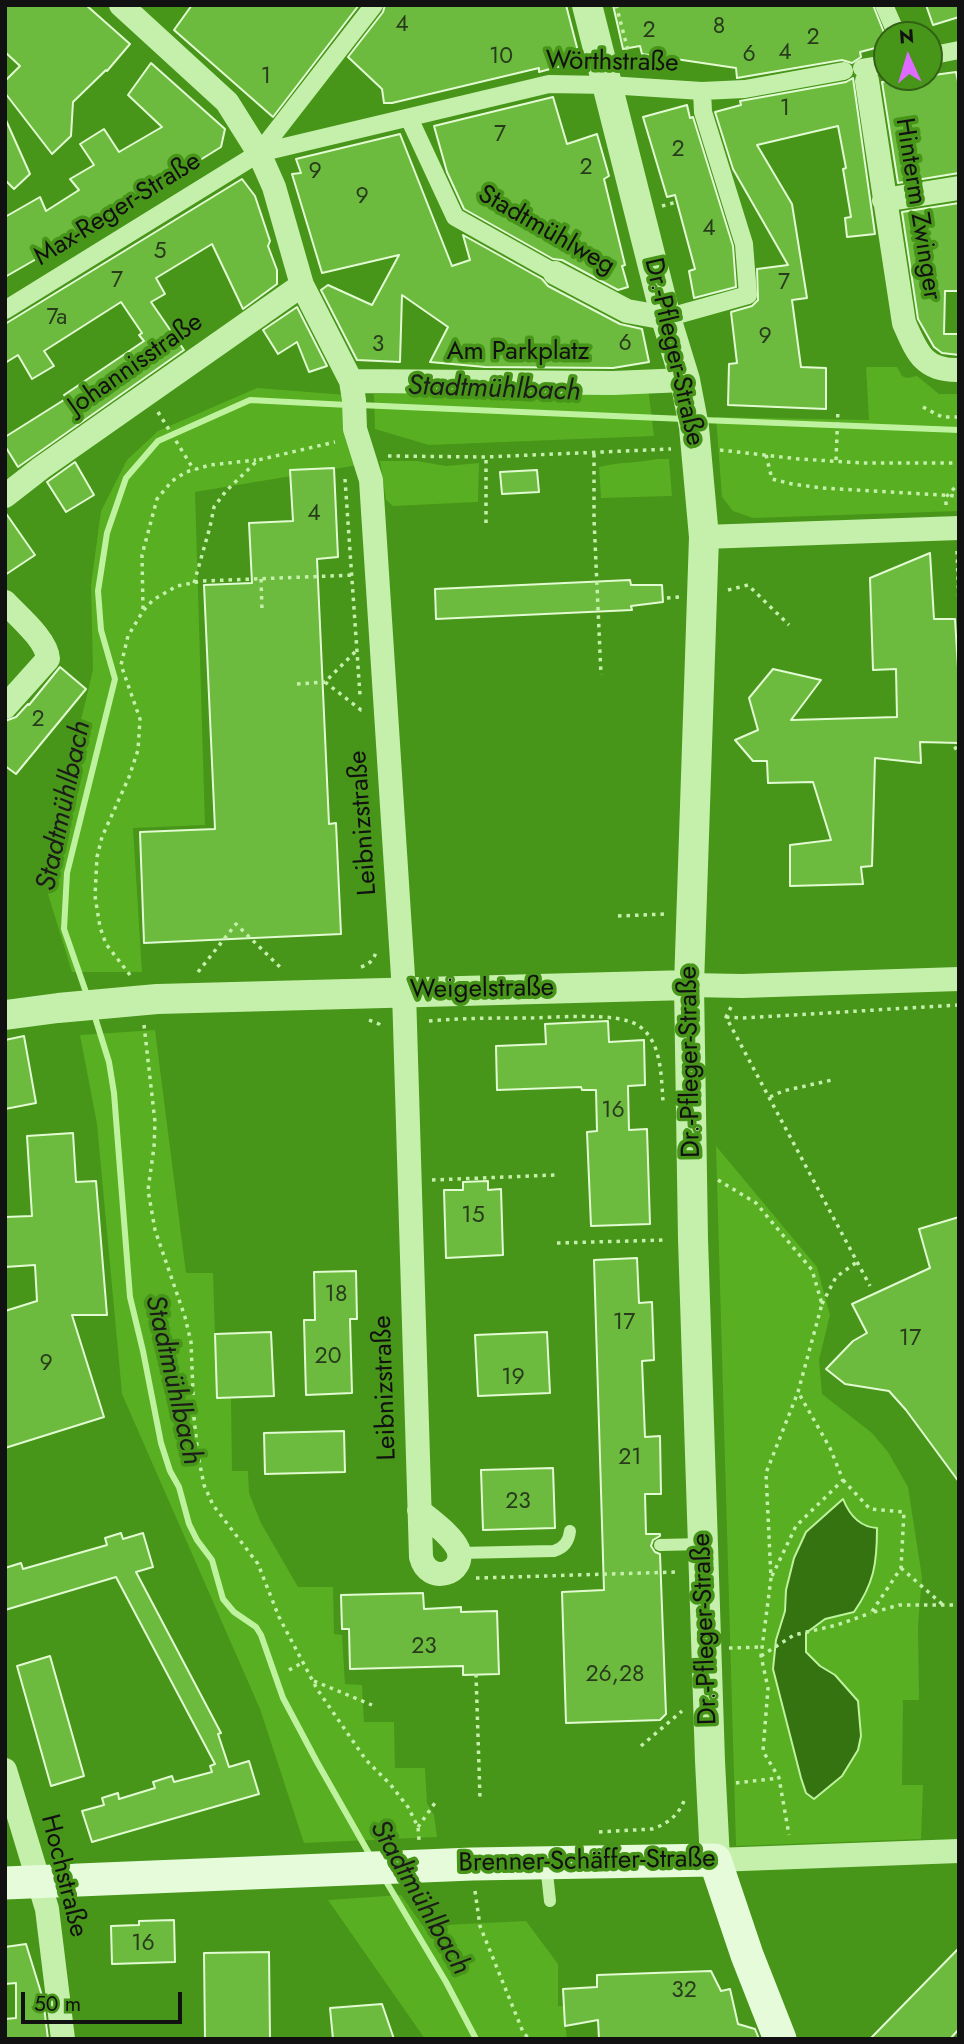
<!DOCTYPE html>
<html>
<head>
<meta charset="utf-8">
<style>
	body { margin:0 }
	#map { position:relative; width:964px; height:2044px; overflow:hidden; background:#479519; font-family:Jost,sans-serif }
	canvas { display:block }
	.frame { position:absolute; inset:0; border:7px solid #111; pointer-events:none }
	.north { position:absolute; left:873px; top:21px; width:70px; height:70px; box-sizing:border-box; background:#479519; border:2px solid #316016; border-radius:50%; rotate:356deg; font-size:19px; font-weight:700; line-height:28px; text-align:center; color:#111 }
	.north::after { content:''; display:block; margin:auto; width:24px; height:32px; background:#de6aff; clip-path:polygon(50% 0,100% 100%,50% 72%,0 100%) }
	.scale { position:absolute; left:21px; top:1992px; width:161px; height:32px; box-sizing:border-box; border:4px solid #111; border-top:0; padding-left:9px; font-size:21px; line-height:24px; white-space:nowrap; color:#111; -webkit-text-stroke:5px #479519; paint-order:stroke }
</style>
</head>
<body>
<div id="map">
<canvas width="964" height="2044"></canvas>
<div class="frame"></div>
<div class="north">N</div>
<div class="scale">50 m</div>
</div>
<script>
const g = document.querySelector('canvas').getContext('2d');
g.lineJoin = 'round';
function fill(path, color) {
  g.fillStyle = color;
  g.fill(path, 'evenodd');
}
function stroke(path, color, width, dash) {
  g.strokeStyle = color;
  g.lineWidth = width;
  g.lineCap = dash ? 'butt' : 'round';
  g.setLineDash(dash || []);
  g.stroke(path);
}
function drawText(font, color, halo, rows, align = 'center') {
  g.font = font + ' Jost,sans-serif';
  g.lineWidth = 7;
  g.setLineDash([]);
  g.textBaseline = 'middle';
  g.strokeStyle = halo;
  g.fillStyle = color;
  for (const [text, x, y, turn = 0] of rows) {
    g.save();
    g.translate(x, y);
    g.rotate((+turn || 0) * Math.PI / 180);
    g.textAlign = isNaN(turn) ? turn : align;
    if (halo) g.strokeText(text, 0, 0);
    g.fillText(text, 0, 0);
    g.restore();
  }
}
fill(new Path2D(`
	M866,367H897L902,376L907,378L917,376L939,394H957L959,412V511L753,518L733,511L722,497L716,417L869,420Z
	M648,387L654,436L429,445L375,429L374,394Z
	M257,388L347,395L358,465L195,492L205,825L133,828L142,972H72L43,878L93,670L91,585L101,511L127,460L158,431Z
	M657,459H669L672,496L601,498L599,467C618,462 637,463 657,459Z
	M380,461H417L446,466L479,463L478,502L393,506L386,500Z
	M155,1030L186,1273H213L217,1397H231L232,1471H248L249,1493L261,1523L298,1587H333L334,1634L342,1635L345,1684L362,1685L364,1722H394L395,1768H425L427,1803L434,1815L437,1837L304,1843L260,1709L122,1394L97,1124L80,1035Z
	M716,1146L817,1267L830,1315L819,1360L822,1394L872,1433L888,1452L908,1487L922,1577L918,1625L919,1700H903L902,1785H923L921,1839L736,1846Z
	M401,1895L423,1926L526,1921L558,1964V2006H563L567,2039H425L328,1900Z`), '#57af21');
const water = new Path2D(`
	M843,1499C849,1514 860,1527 877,1528C877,1564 874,1583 854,1612L825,1619L806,1633V1652L820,1666L835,1675L858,1701L861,1736L858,1750L842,1776L814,1799L806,1793L801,1778L773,1669L776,1640L785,1611L786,1590L794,1558L806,1532Z`);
fill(water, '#347310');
stroke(water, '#bff29e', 2);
stroke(new Path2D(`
	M359,405L684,419
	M702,420L959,430
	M88,998L64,929L67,873L115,679L101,630L98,591L107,533L126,478L158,441L250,400L348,405
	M94,1014L109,1062L114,1093L130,1297L143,1351L161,1443L170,1471L179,1487L189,1524L197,1540L212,1560L223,1599L234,1612L256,1627L261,1635L283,1698L317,1762L371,1857
	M384,1878L446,1982L476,2039`), '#bff29e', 6);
const building = new Path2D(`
	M5,5H86L130,44L107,71L106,70L73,102L71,136L52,154L5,93V81L20,66L5,52Z
	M192,5H359L273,117L174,30Z
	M385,5H566L580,59L572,63L539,72V68L392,103H384L382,89L348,57L383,12Z
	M613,5H873L887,40V45L860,52L861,57L852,63L842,60L737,78L736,68L642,54L640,46L623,49Z
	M926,5H959V17L933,25Z
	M151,63L225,129L221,147L99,223L5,277V217L40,197L46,211L79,190L70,179L94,165L80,144L104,129L119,152L162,127L128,95Z
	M956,72L959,86V173L898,183L882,82Z
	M853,78L875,234L847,237L845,218L851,217L843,169L846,168L838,126L757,145L792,204L807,298L792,300L801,367L826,368V409L728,405L729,364L737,363L731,312L752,306L758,300L757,269L788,265L733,169L715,112L741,105L740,101L846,82Z
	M553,97L567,144L597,134L609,176L604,179L625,265L622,266L628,287L618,290L562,260L553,259L464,209L447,172L434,126Z
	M687,105L690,118L693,117L733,246L736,287L694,298L689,271L695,269L675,195L667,197L643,117Z
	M5,118L30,174L14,189L5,180Z
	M400,134L452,266L470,260L463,235L542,279L548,286L620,324L642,329L649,362L613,368L485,367L430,362L448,327L402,295L400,362L357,360L321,290L328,285L372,305L399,255L322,273L292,174L301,173L296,159Z
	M242,179L255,196L270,241L268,246L277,270V284L243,309L212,244L156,278L165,294L151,302L184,350L18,467L5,446V437L67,398L64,395L144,341L139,335L142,333L121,302L44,351L54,366L32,379L18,355L5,363V324Z
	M959,203V291H945L944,334H959V355L942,353L934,347L918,319L902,212Z
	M297,307L327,366L309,372L297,342L278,354L263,330Z
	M75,462L94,495L66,512L47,482Z
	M334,468L338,557L317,559L329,824L336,823L341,934L144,943L140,832L215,829L204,585L252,583L249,523L293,521L290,470Z
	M537,470L539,492L502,494L500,472Z
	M5,512L35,555L5,575Z
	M930,553L934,619H955L959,684V743L920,742L921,763L875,758L872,866L861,867L863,884L790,886V845L831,840L813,782L768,783L767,761H753L735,740L758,730L749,698L773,669L821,680L791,720L897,717L896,669L873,670L870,578Z
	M630,580L631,585H662L663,602L631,606L632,610L436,619L435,589Z
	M60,667L86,689L16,774L5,766V721L16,717L28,704L29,705Z
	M608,1021L609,1042L644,1040L645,1085L628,1086L629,1130L647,1129L650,1224L591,1226L587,1132L597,1131L596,1090H582L581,1087L497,1090L496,1046L546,1044L545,1024Z
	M24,1036L36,1103L5,1109V1040Z
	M73,1133L76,1182L96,1181L107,1315H72L104,1417L5,1448V1311L37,1301L35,1265L5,1267V1217L32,1216L27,1136Z
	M488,1181V1190L501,1189L503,1255L446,1258L444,1190H463V1182Z
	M959,1217V1482L906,1410L889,1391L845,1384L826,1369L853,1341L867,1333L852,1304L930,1268L919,1229Z
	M637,1258L639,1303L652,1302L654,1360L642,1361L645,1437L660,1436L661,1494H645L646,1534H660V1536L653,1540L651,1546L655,1552L660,1554L666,1714L660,1720L566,1723L562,1592L604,1590L594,1260Z
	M356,1271L357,1319H350L352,1393L306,1395L304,1320H315L314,1272Z
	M271,1332L274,1396L217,1398L215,1334Z
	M547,1332L550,1393L478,1396L475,1335Z
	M344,1431L345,1472L265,1474L264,1433Z
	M553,1468L555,1528L483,1530L481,1470Z
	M121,1533L123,1539L143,1533L153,1567L136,1572L221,1733L218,1734L229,1767L249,1761L259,1794L92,1842L82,1811L104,1805L102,1798L118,1793L119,1799L155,1788L153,1782L172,1776L174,1782L212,1772L210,1766L215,1764L116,1577L5,1610V1568L21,1563L23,1569L107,1545L105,1538Z
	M423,1593L424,1609L461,1607V1612L497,1611L499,1674L463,1675V1666L350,1669L349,1629H342L341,1595Z
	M50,1656L84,1776L51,1786L17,1666Z
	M174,1920L175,1962L112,1964L111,1926L139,1925V1921Z
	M26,1944L43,1999L48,2039H5V2019L16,2018V1983L5,1984V1947Z
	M959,1948V2029L950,2039H870Z
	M269,1952L270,2039H205L204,1953Z
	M711,1971L721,1991L730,1989L738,2024L755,2029L759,2039H599L598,2020L565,2026L563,1989L597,1987V1975Z
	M382,2004L394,2039H333L330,2008Z`);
fill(building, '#6cbb3e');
stroke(building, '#e2fbd2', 2);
stroke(new Path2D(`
	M616,5L629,54
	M662,206L677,202
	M923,407L942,417H959
	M158,412L194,470
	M720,450L799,459L863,463H959
	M594,454V519L601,675
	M766,455L772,479L792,484L822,488L959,496
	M388,456L486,457L671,449
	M836,460L838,409
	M345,479L360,695
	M946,505V497L959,483
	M486,523V457
	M957,551L959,605
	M261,579L262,610
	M194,583L210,527L214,507L226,491L258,460L335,442
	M728,590L748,585L789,625
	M667,598L679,597
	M143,609L142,555L157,499L172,481L186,472L210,465L256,460
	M355,652L325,682L361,710H363
	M297,684L325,682
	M954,749L959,746
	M618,916L665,914
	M361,967C370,964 375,959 376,950
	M198,972L236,924L283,970
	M130,975L106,944L100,927L95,896L97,857L102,837L129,777L138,750L140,719L121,665L128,636L143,611L153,600L177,586L202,581L355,575
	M731,1007L726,1017L870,1286
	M726,1017L743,1018L959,1005
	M369,1020L379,1024L383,1028
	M429,1021C462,1018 494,1018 527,1018C554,1018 618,1011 639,1026C662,1042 661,1076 663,1101
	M144,1025L155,1122L154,1147L148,1190L155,1230L185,1317L191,1342L194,1418L198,1455L204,1485L213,1505L258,1564L279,1617L317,1689L366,1760L390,1784L408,1807L418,1827L419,1840
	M770,1097L783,1091L832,1080
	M432,1180L555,1175
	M718,1180L756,1203L812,1270L822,1304L798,1392L766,1473L771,1578L761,1656L768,1688L763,1751L779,1778L789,1835
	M557,1243L667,1240
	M822,1304L836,1277L857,1262
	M843,1480L870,1509L904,1512L901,1568L871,1613L899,1605H959
	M901,1568L942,1604
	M772,1576L796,1526L843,1480L830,1448L798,1392
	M476,1578L678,1572
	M729,1648L762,1647
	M761,1656L794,1635L837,1625L871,1613
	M289,1670L302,1663
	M476,1674L480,1798
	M314,1681L372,1705
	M641,1746L682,1711
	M736,1783L779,1778
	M418,1827L437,1800
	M599,1832L652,1829C668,1824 680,1814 685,1798
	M475,1891L480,1926L523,2032L529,2039`), '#c5f0ab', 3.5, [3.5, 5]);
stroke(new Path2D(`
	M660,1545L703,1544
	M459,1553L554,1551C564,1548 569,1541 570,1531
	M546,1864L550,1901`), '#c5f0ab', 12);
stroke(new Path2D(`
	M884,5L897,35
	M929,56L959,50
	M862,68L887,64
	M409,118L455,217L555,273
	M259,153L374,5
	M5,310L259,153L549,84L608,85L702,91L745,89L844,71
	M666,318L748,295L744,244L703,112L702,91`), '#c5f0ab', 18);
stroke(new Path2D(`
	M121,5L227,102L259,153L274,187L302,285L351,381L354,400L355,429L371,480L404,992L421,1557C428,1586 467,1574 458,1549C451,1534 431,1521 419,1510
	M867,81L904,323C917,352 923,371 959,370
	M884,200L959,188
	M555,273L627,311L666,318
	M351,381L613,383L685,380
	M5,496L41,468L302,285
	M704,537L959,528
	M5,602C19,617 47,640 48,659L5,707
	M689,985L742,986L959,979
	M5,1770L47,1909L63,2039
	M715,1860L959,1851`), '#c5f0ab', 24);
stroke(new Path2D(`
	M587,5L666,318L685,380L694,427L704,537L689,985L693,1239L710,1761L715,1860
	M5,1015L58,1008L157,999L689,985`), '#c5f0ab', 30);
stroke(new Path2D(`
	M5,1883L472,1864L715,1860L747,1955L780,2039`), '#e5fbd9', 33);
drawText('23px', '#283c1c', null, [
	["4",402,25],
	["8",719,27],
	["2",649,31],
	["2",813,38],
	["4",785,53],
	["6",749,55],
	["10",501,57],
	["1",266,77],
	["1",785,109],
	["7",500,135],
	["2",678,150],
	["2",586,168],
	["9",315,172],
	["9",362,197],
	["4",709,229],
	["5",160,252],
	["7",117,281],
	["7",784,283],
	["7a",57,318],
	["9",765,337],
	["6",625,344],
	["3",378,345],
	["4",314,514],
	["2",38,720],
	["16",613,1111],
	["15",473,1216],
	["18",336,1295],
	["17",624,1323],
	["17",910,1339],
	["20",328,1357],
	["9",46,1364],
	["19",513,1378],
	["21",630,1458],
	["23",518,1502],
	["23",424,1647],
	["26,28",615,1675],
	["16",143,1944],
	["32",684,1991]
]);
drawText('26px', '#111', '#479519', [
	["Wörthstraße",612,63,1],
	["Hinterm Zwinger",917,209,81],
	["Max-Reger-Straße",118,210,-32],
	["Stadtmühlweg",546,231,30],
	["Dr.-Pfleger-Straße",673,352,77],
	["Am Parkplatz",518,353],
	["Johannisstraße",136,365,-35],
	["Leibnizstraße",364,823,-94],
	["Weigelstraße",482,990,-1],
	["Dr.-Pfleger-Straße",691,1062,-91],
	["Leibnizstraße",386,1388,-92],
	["Dr.-Pfleger-Straße",706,1629,-92],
	["Brenner-Schäffer-Straße",587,1862,-1],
	["Hochstraße",63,1876,76]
]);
drawText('italic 28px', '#1b1c19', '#479519', [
	["Stadtmühlbach",494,390,2],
	["Stadtmühlbach",65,806,-78],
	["Stadtmühlbach",172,1380,77],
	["Stadtmühlbach",419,1898,60]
]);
</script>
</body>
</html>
